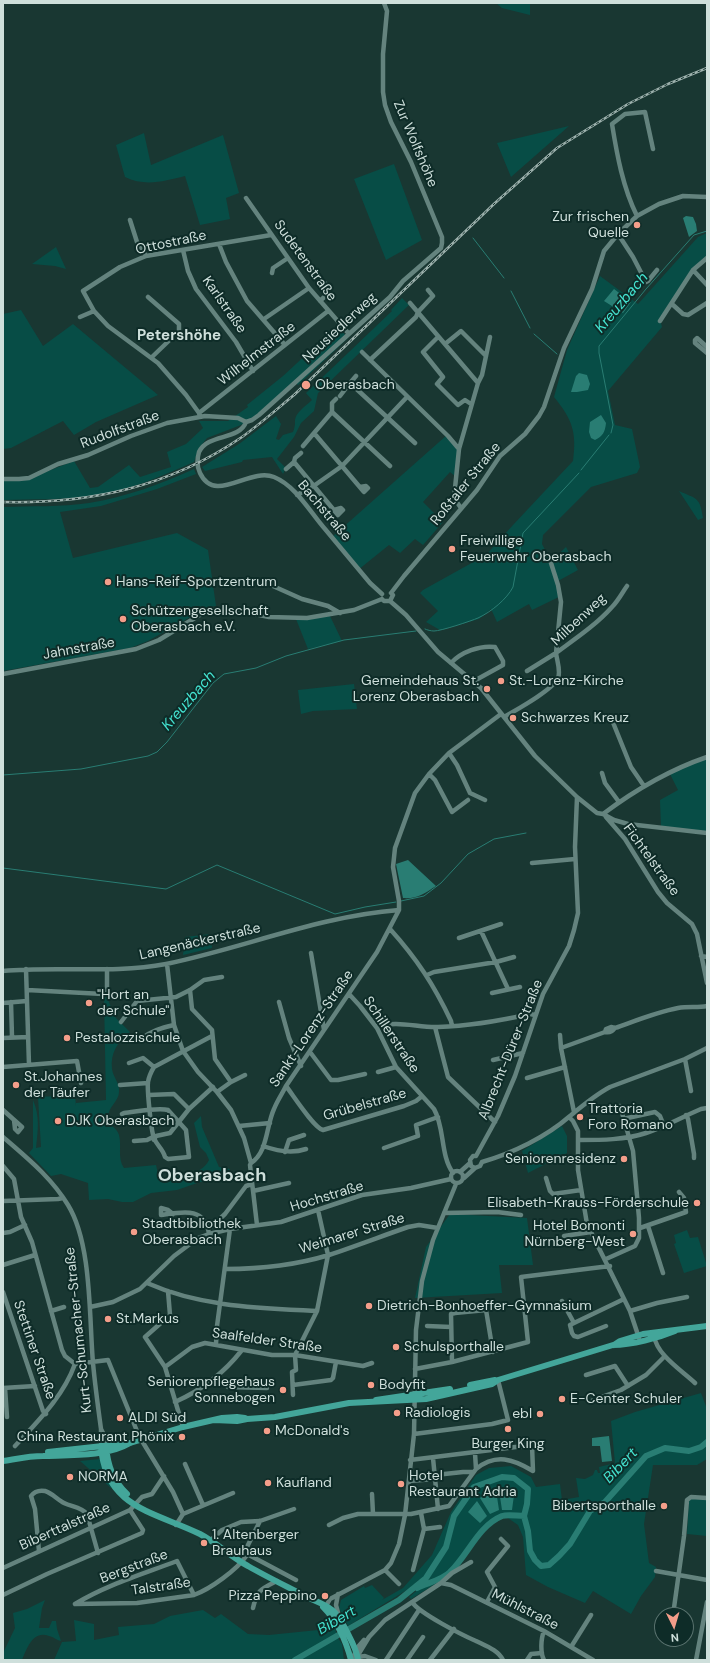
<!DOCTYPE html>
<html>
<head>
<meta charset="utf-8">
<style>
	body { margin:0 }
	#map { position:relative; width:710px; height:1663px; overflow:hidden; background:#193732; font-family:"DM Sans",sans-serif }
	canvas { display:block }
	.frame { position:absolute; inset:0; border:4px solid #cedfdb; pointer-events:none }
	.north { position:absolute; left:654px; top:1607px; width:40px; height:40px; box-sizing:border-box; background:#0e2c28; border:1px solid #5b7470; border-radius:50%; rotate:175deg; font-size:11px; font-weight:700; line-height:16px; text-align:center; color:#cedfdb }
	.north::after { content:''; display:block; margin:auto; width:14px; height:18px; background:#f49e8a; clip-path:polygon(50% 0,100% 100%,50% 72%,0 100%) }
</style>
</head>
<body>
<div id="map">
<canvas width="710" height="1663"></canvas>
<div class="frame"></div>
<div class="north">N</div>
</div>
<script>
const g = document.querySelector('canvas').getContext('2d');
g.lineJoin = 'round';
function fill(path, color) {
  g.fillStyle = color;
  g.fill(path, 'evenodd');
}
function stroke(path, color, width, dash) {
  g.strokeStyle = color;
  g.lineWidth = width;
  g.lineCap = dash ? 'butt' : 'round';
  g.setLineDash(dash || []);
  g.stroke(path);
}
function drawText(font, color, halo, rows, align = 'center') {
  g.font = font + ' "DM Sans",sans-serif';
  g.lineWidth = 4;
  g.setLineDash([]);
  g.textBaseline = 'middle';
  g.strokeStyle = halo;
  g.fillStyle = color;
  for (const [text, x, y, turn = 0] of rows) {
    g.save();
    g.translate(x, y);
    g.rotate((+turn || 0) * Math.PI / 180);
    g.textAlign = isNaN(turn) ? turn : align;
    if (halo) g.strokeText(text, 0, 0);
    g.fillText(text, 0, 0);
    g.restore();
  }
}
fill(new Path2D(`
	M496,3H530V15L502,8Z
	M569,126L511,177L497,143Z
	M144,133L151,165L223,135L239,193L226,198L230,219L200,225L185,176C165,181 145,187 125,177L116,145Z
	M394,164L422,240L386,260L354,179Z
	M707,233V257L693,269L660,319L662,327L608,391L615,425L632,429L640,467L637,473L591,487L543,535L542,544L551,561L566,547L578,570L558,581L561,596L532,610L529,604L497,622L491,609L479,619L440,630L426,622L438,611L420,593L423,590L486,555L513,525L573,461C577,432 572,419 554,397L567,350L600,276L638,304L698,237Z
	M56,247L66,269L55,266L32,264Z
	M402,298L409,305L318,393L314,411L301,423L294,437L277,459L286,468L283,474L272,457L243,460L242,462L205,471L202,467L239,444L276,416L281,424L276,439L279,440L283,435L293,432C295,427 295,425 295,420C296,412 306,406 312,400L306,393L392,311L391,310Z
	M21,310L43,346L73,324L158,395L96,422L74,435L63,421L11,448L3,449V314Z
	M337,326L348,338L298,385L295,382L255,416L241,425L207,438L199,448L194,462C162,476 128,491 92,496C63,500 33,499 3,500V481H22L74,461L90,488L98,487L129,465L140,477L171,467L167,452L186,444L203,428L199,421H228L248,407L247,405L283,376Z
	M447,435L460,451L456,477L450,472L423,502L443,522L423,545L415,539L400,553L389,545L358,570L332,537Z
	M194,469L196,474L157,489L101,506L60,512L73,558L177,533L208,550L216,606L208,607L148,641L130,648L3,671V507C32,506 61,507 89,503C126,497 161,484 194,469Z
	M679,491C697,499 700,497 703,518L698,520Z
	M330,616L342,641L308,649L296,619Z
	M354,684L357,709L313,711L301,714L298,690Z
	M707,756V832L661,827L660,800L678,790L669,772Z
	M211,934L212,948L183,955L185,937Z
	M104,997H107L115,1017L130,1032C118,1041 110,1053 112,1069C113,1077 120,1083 119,1092C119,1101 108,1107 108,1117C108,1125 117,1128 119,1135C122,1146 117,1158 124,1168L156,1165L159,1178C175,1176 201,1177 209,1160L206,1153L200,1147L194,1123L201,1116L202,1127L219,1167L230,1169L223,1177L215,1181L200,1182L177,1190L151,1193L133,1202H122L108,1199L89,1200L88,1183L61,1174L51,1176L29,1153L33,1148V1100C40,1116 38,1130 36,1148L41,1147L38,1097L75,1095L76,1106V1103L106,1100Z
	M562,1126L567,1136V1153L528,1173L522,1151Z
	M450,1214L527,1218L533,1265H499L502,1293L415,1298L426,1247Z
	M687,1230L690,1238L698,1237L707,1266L684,1273L674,1244L676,1243L674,1235Z
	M701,1393L707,1409V1459L697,1465H653L644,1524L649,1563L656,1567L655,1577L641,1596L631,1614L593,1591L585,1603L548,1587L526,1575L523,1537L518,1525L505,1516L490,1522L475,1538L466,1554L454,1568L442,1580L411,1599L409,1597L420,1588L419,1580L410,1588L348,1626L339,1608L341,1600L364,1586L365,1588L372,1585L384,1598L382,1600L403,1588L432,1555L451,1512L476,1475L489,1468L511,1466L531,1477L536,1487L560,1484L562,1500L579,1497L576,1478L585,1479L593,1475L595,1470H597L598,1473H600L599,1467L615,1463L611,1421L635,1412Z
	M100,1459L104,1472L112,1487L111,1488L80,1461Z
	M693,1498L707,1499V1536L687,1534L689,1500Z
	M45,1600L42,1608L39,1628H49L52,1621H56L57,1629L61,1641C56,1640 54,1637 49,1636C33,1630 27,1648 22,1660H3V1653L15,1628L13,1613L27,1609Z
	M203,1610L215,1618L221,1614L248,1634L269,1635L318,1630L332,1620L338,1638L342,1644L344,1660H54L62,1642L76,1641L74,1620L94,1624V1640L119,1635L118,1627L154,1624L170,1616Z`), '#074d46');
fill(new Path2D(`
	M686,216L693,217L696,224L697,231L689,237L683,218Z
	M614,289L631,302L623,313L604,301Z
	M579,373L587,375L590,384L588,390L577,392H571L576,376Z
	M601,415L606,423C605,432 603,436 595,440L591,438L589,432L590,422Z
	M408,860L436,886C424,894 417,899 403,898L396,864Z
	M609,1436L612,1461L602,1462L600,1446H592V1438Z
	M496,1490L499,1510L490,1514L480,1498L486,1493Z
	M499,1490H507L514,1495L512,1510H502Z
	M477,1501L487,1516L480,1523L468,1512Z`), '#297d73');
stroke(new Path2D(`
	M473,238L504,278
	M511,291L530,328
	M534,334L557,354
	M611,433L613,425L599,353V346L646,289L694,235L707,231
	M581,470L609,435
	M425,629C427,630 431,631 434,631C441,631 471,621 478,618C491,612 507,599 513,587L523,533L579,473
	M3,775L81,769L148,756L157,752L167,742L213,683L224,674L256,668L286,656L344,640L416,631
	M3,868L166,889L217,865L335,914L365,907L396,902
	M401,901L424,896L441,883L468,854L494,839L526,833`), '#297d73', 1);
stroke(new Path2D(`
	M417,1588C427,1583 442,1580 450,1572C468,1555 478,1526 502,1516C508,1514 517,1516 524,1516
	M295,1660L399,1600L426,1578L446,1547L454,1516L474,1487L502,1477L514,1478L528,1489L527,1504L524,1516L528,1531L530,1551L535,1560L541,1566L549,1565L559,1556L570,1544L590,1511L605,1502L646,1456L665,1448L689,1451L701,1447L707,1442`), '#297d73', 6);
stroke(new Path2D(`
	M246,198L309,288L349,334
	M637,216C623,188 617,155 612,124L625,114L645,112L653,149
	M130,220L137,242L146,256
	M618,234L633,257L646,282L648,281L657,270
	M219,244L226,262L247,301L285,345
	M183,250L188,271L196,289L236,342L253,371
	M693,270L707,285
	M272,273L273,268L288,258
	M148,297L179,324V331L152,357
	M320,301C327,294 332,293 325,283
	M410,303L478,383L459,449L454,498L461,508
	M672,304L683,314L688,315L707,303
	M80,317L94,311
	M264,319L309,288
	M660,321L693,270L707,258
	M438,337L423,352L443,377L437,384L458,405L465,400L471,404
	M445,344L461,331L486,356
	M707,347L697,338L695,340V343L707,353
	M362,352L448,436L459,449
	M370,360L416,317L418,312L433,296L428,290
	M350,383L356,376
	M478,383L482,375L490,337
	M340,396L350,383L415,443
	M332,412V403L336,399
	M199,413L328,311
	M200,417L199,413L186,395L158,363L108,326L94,311L83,291L120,267L146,256L271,235
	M246,422L252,420L259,415L390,297L403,281L441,248L442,243V237L411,162L391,122L385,105L383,92V54L387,11L384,3
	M246,422C239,441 208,433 199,452C197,459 197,467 200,473C215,505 249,467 274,477C296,486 310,512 325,529C340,547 355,565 370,583L382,594
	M303,446L314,433
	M294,462L295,458L301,453
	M286,469L294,462L338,515L343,510L341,508L334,510
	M3,479H19L29,478L58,464L88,455L131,436L167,423L205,416L238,418L246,422
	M360,487L366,486L368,488L364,492L314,433L332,412L390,466
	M297,495L315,485L342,466L407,397
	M264,582L302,599L328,606L340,613
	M391,593L404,576L477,490L500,456L525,434L539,416L544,407L564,348L592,289L604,251L609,245L618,234L637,216L659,204L683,196L707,197
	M382,599L384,601H390L393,595L391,593
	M390,601L406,615L438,652L481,688L535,756L577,797L597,813L603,814L614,820L628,824L707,833
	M451,663C461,652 480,645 495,647L503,661V665L474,681
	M527,671L556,653L561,602L558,585L551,563
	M3,674L136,649L159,640L203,613L218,609L235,610L269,617L307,618L354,610L382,599
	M504,717C516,710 553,690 558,678C561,671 557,661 556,653C575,639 596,625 612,607C618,601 622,593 627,586
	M612,720L631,767L644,786
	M449,753L457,765L470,793L485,800
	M602,773L605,783L619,802
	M429,774L435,780L452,812L468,800
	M603,814C635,790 669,770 707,757
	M606,817L625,839L658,892L667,903L692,924L697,934L707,983
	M532,863L575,859
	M390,929C417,959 434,985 451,1021L452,1026
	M481,931L508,989
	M459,938L501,924
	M311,953L324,1030
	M701,956L707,957
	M167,964L174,1025L183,1051L198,1072L217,1092L231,1110L244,1138L251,1163L250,1165L257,1225
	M26,969L29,1065
	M3,971C57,966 112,974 166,964C244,948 319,916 399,910
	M427,975L434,972L496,962L514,957
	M27,990L103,994L107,992V969
	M190,990L192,1009L212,1030L215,1059L231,1082
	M492,993L520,987
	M349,994L360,1006L377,1028L396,1067L434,1109C445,1128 440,1155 453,1173
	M11,1002L12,1037
	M279,1002L289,1038L301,1066
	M3,1003L27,1001
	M121,1022L137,1001L176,997L190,990L204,980L222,977
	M435,1027L448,1077L495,1122
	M377,1028C394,1019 418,1028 438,1027C469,1026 499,1021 530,1014L535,1015
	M605,1032C609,1033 612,1032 615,1028
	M135,1035L141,1039C151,1031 161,1028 174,1025
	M560,1035L561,1048L574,1112
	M3,1038L28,1037
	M561,1048L605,1032L606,1029L611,1027L615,1028C635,1021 657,1012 678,1008C688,1006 698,1008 707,1006
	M310,1052L331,1080H338L365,1074
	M685,1059L691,1091
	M493,1060L523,1053
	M129,1063L143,1058L154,1067
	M3,1067L77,1061L81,1083
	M378,1072L396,1067
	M527,1078L565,1067
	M120,1085L148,1083
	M286,1086C293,1095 314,1128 323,1130L404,1106L416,1101L421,1097
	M217,1092L231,1082L245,1075
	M149,1095L174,1094L189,1109
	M3,1110L22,1127L18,1132L15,1129L14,1120
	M122,1114L124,1113C135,1112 158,1107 168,1110L186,1130L189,1157L168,1159L165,1157C163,1149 157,1146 154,1138C151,1131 147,1089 148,1082C149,1076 151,1072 154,1067L212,1036
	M686,1115L688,1119L694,1154V1158
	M569,1117L573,1121L578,1131V1170L587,1224L630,1311L639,1338
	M623,1119L655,1112L660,1116L664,1126
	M239,1126L270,1123
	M3,1137C27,1158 51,1177 68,1205C92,1244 89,1317 93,1363C95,1385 98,1407 101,1429L104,1435L105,1446
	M154,1140L156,1136L170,1133L189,1109L213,1087
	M579,1140C601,1140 625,1140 646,1133C665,1127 682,1117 701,1109L707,1108
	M134,1141L147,1140L153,1137
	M263,1146C277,1151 291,1154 306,1149
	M384,1148L418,1136L416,1125L438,1117
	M285,1152L289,1140L304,1135
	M482,1162C513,1153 546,1137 570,1116C582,1106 595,1095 610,1087L685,1059L707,1048
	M251,1163C268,1152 266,1126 274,1109C277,1101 282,1094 286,1086L377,952L399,910V901L393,867L395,848L415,793L429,774L449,753L501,714
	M3,1166L14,1179L21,1217L32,1242L62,1350L65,1356L75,1364
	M475,1168L471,1166L470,1160L473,1156H476L498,1116L515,1076L543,994L569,946L574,930L578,913L575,847L577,797
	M451 1177a6 6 0 1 1 12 0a6 6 0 1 1-12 0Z
	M460,1172L470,1163
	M464,1178L475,1168L480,1166L482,1162
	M546,1178L550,1191L553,1194L581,1190
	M253,1191L289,1183
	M3,1201L58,1199L63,1198
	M444,1213L497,1212L521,1215
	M173,1214L168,1210L161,1208V1215C182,1212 205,1206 209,1234
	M212,1226L225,1214L246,1186L252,1184
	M648,1226L663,1273
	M640,1228L686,1212L684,1198L679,1192
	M3,1233L10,1232L25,1225
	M564,1236L591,1232
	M606,1259L635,1246L639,1238V1218L633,1151L620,1106
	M3,1265L35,1255
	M225,1269C260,1269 296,1265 329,1255C356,1246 382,1236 408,1227L419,1225L438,1228
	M147,1283C201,1307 259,1308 317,1311
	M168,1291L170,1315L145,1337L165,1367L183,1427
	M3,1292L43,1411L46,1414
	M562,1301L574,1323
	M90,1307L113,1302L140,1289L174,1256L198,1238L209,1234L230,1229L281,1222L362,1195L411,1188L451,1179
	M51,1311L64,1307
	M630,1311L657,1303L687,1297
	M427,1326L451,1327
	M606,1326L578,1337L574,1336L572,1333L570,1325L574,1323L624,1299
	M654,1336C657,1355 681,1370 695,1383
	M216,1344L217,1326L230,1229
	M452,1362L451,1314L455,1313L486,1310L493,1352
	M165,1367L192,1347L205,1343L272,1355H295L363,1366L372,1363
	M415,1369L452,1362L528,1342L521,1277L610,1266
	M586,1375L615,1366L628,1386
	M217,1378L228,1387L267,1388
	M293,1385L331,1380L333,1378L336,1362
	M3,1388L35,1386
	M5,1388L7,1417
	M293,1395L292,1372L296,1370L295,1355L317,1311L328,1255L318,1210
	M593,1400L621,1390L646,1375L665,1356
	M175,1402C202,1390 224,1373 242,1350
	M414,1434L492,1424L508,1420L498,1380
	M15,1446C38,1421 63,1397 75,1364L108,1360L139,1436L173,1492L183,1514L176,1525
	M101,1446V1429
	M433,1458L438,1509
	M410,1460L532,1445L533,1471C513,1459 496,1453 476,1469L475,1453
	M185,1464L203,1505
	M435,1475L463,1472H473
	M409,1481L435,1479
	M372,1494L373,1514
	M421,1513L424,1529L440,1527
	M183,1514L233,1493
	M329,1525L343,1518L358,1514H411L449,1506L476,1469
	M211,1540L222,1530L241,1522L260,1521L294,1509
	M246,1549L260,1521
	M39,1551L35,1509L31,1496C34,1492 39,1490 45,1491C52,1493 58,1500 64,1503C72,1507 81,1507 87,1514L98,1553
	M3,1568L130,1510L142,1497L152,1494L164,1476
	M385,1570L399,1584
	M413,1570L424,1529
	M656,1571L707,1580
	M441,1583L452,1573L471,1562
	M338,1594L336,1605L339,1616
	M3,1595L47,1574L142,1533L143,1530L130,1510
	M412,1602C419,1613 462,1635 476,1641C486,1646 498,1650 503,1660
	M487,1602L495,1587L487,1572L508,1546L501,1539
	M75,1604L137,1603L194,1595C210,1589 237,1570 247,1555H249L296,1580
	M75,1604C106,1585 143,1574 177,1561L194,1595
	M326,1606L330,1599L385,1570L391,1563L399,1544L405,1515L414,1434L416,1330L422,1281L433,1240L456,1184
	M253,1608C257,1590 261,1589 277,1581
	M673,1615L684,1536L687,1500L691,1497L707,1498
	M571,1647L591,1615
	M358,1657L365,1656L376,1660
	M352,1660L357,1648L364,1640
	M355,1660L369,1637L385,1620L441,1583L451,1585L544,1631L593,1660
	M386,1660L419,1610
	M407,1660L423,1637
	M430,1660L454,1629
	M527,1660L531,1654L542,1653
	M544,1660C540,1653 541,1638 544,1631
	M696,1660L707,1602`), '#64837e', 4.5);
stroke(new Path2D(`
	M614,1345L620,1341L643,1334L707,1326
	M470,1385L495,1380
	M376,1400L450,1389
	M214,1420L237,1421L247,1419L275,1417L349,1403L426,1399L492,1384L498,1380L613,1345C632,1345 658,1338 675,1331
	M101,1446C105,1508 155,1512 200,1534C217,1543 231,1557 248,1566C267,1577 288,1587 307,1597C315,1601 325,1604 332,1610C340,1616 357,1649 358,1660
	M106,1447C108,1466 113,1481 127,1494
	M48,1452L130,1443
	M3,1461C16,1459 29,1456 43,1456C69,1455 107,1457 130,1443L183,1427L222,1418L237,1417L245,1418
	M323,1607C337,1621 346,1641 351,1660`), '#43a69a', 6);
const rail = new Path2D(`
	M3,502C90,504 169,487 242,437C260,424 277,409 294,395L495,203L557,148L628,104L668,84L707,68`);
stroke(rail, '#9db1ad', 2.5);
stroke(rail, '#0e2c28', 1, [3]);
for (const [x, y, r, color] of [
	[637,225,4,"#f49e8a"],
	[306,385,5,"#f49e8a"],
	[452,549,4,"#f49e8a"],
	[108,582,4,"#f49e8a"],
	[123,619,4,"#f49e8a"],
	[501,681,4,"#f49e8a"],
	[487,689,4,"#f49e8a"],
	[513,718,4,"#f49e8a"],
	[89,1003,4,"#f49e8a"],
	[67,1038,4,"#f49e8a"],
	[16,1085,4,"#f49e8a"],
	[580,1117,4,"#f49e8a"],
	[58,1121,4,"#f49e8a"],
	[624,1159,4,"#f49e8a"],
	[697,1203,4,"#f49e8a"],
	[134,1232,4,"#f49e8a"],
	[633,1234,4,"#f49e8a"],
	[369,1306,4,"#f49e8a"],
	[108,1319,4,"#f49e8a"],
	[396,1347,4,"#f49e8a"],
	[371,1385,4,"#f49e8a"],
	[283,1390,4,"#f49e8a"],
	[562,1399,4,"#f49e8a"],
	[397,1413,4,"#f49e8a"],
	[540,1414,4,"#f49e8a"],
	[120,1418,4,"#f49e8a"],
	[508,1429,4,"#f49e8a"],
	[267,1431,4,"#f49e8a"],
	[182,1437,4,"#f49e8a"],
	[70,1477,4,"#f49e8a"],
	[268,1483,4,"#f49e8a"],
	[401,1484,4,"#f49e8a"],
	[664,1506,4,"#f49e8a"],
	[204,1543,4,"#f49e8a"],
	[325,1596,4,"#f49e8a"]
]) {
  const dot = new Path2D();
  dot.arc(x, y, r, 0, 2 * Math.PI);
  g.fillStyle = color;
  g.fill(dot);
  stroke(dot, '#0e2c28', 1.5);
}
drawText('14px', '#cedfdb', '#0e2c28', [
	["Zur Wolfshöhe",415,144,67],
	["Ottostraße",171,243,-12],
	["Sudetenstraße",305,261,54],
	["Karlstraße",224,305,55],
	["Neusiedlerweg",340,328,-43],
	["Wilhelmstraße",257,354,-38],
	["Rudolfstraße",120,430,-21],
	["Roßtaler Straße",466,484,-51],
	["Bachstraße",324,511,50],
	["Milbenweg",579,620,-43],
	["Jahnstraße",79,649,-10],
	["Fichtelstraße",651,860,54],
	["Langenäckerstraße",200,942,-13],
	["Sankt-Lorenz-Straße",312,1029,-56],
	["Schillerstraße",391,1035,56],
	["Albrecht-Dürer-Straße",511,1050,-68],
	["Grübelstraße",365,1105,-16],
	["Hochstraße",327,1197,-17],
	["Weimarer Straße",352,1234,-17],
	["Kurt-Schumacher-Straße",79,1330,-96],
	["Saalfelder Straße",267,1341,8],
	["Stettiner Straße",34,1350,71],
	["Biberttalstraße",65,1527,-24],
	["Bergstraße",134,1567,-21],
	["Talstraße",161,1587,-8],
	["Mühlstraße",525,1610,27]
]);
drawText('14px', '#cedfdb', '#0e2c28', [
	["Zur frischen",629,217,"right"],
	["Quelle",629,233,"right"],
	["Oberasbach",315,385],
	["Freiwillige",460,541],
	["Feuerwehr Oberasbach",460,557],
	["Hans-Reif-Sportzentrum",116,582],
	["Schützengesellschaft",131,611],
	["Oberasbach e.V.",131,627],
	["Gemeindehaus St.",479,681,"right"],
	["Lorenz Oberasbach",479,697,"right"],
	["St.-Lorenz-Kirche",509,681],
	["Schwarzes Kreuz",521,718],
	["\"Hort an",97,995],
	["der Schule\"",97,1011],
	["Pestalozzischule",75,1038],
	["St.Johannes",24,1077],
	["der Täufer",24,1093],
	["Trattoria",588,1109],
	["Foro Romano",588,1125],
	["DJK Oberasbach",66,1121],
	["Seniorenresidenz",616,1159,"right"],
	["Elisabeth-Krauss-Förderschule",689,1203,"right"],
	["Stadtbibliothek",142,1224],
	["Oberasbach",142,1240],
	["Hotel Bomonti",625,1226,"right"],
	["Nürnberg-West",625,1242,"right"],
	["Dietrich-Bonhoeffer-Gymnasium",377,1306],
	["St.Markus",116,1319],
	["Schulsporthalle",404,1347],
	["Seniorenpflegehaus",275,1382,"right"],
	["Sonnebogen",275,1398,"right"],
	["Bodyfit",379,1385],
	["E-Center Schuler",570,1399],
	["Radiologis",405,1413],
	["ebl",532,1414,"right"],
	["ALDI Süd",128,1418],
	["McDonald's",275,1431],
	["China Restaurant Phönix",174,1437,"right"],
	["Burger King",508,1444,"center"],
	["Hotel",409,1476],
	["Restaurant Adria",409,1492],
	["NORMA",78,1477],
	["Kaufland",276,1483],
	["Bibertsporthalle",656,1506,"right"],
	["1. Altenberger",212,1535],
	["Brauhaus",212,1551],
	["Pizza Peppino",317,1596,"right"]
], 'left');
drawText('italic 15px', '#44e2d0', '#0e2c28', [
	["Kreuzbach",622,303,-50],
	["Kreuzbach",189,701,-49],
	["Bibert",621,1466,-46],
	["Bibert",337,1621,-30]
]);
drawText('bold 15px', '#cedfdb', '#0e2c28', [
	["Petershöhe",179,336]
]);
drawText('bold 18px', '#cedfdb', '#0e2c28', [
	["Oberasbach",212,1176]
]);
</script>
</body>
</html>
